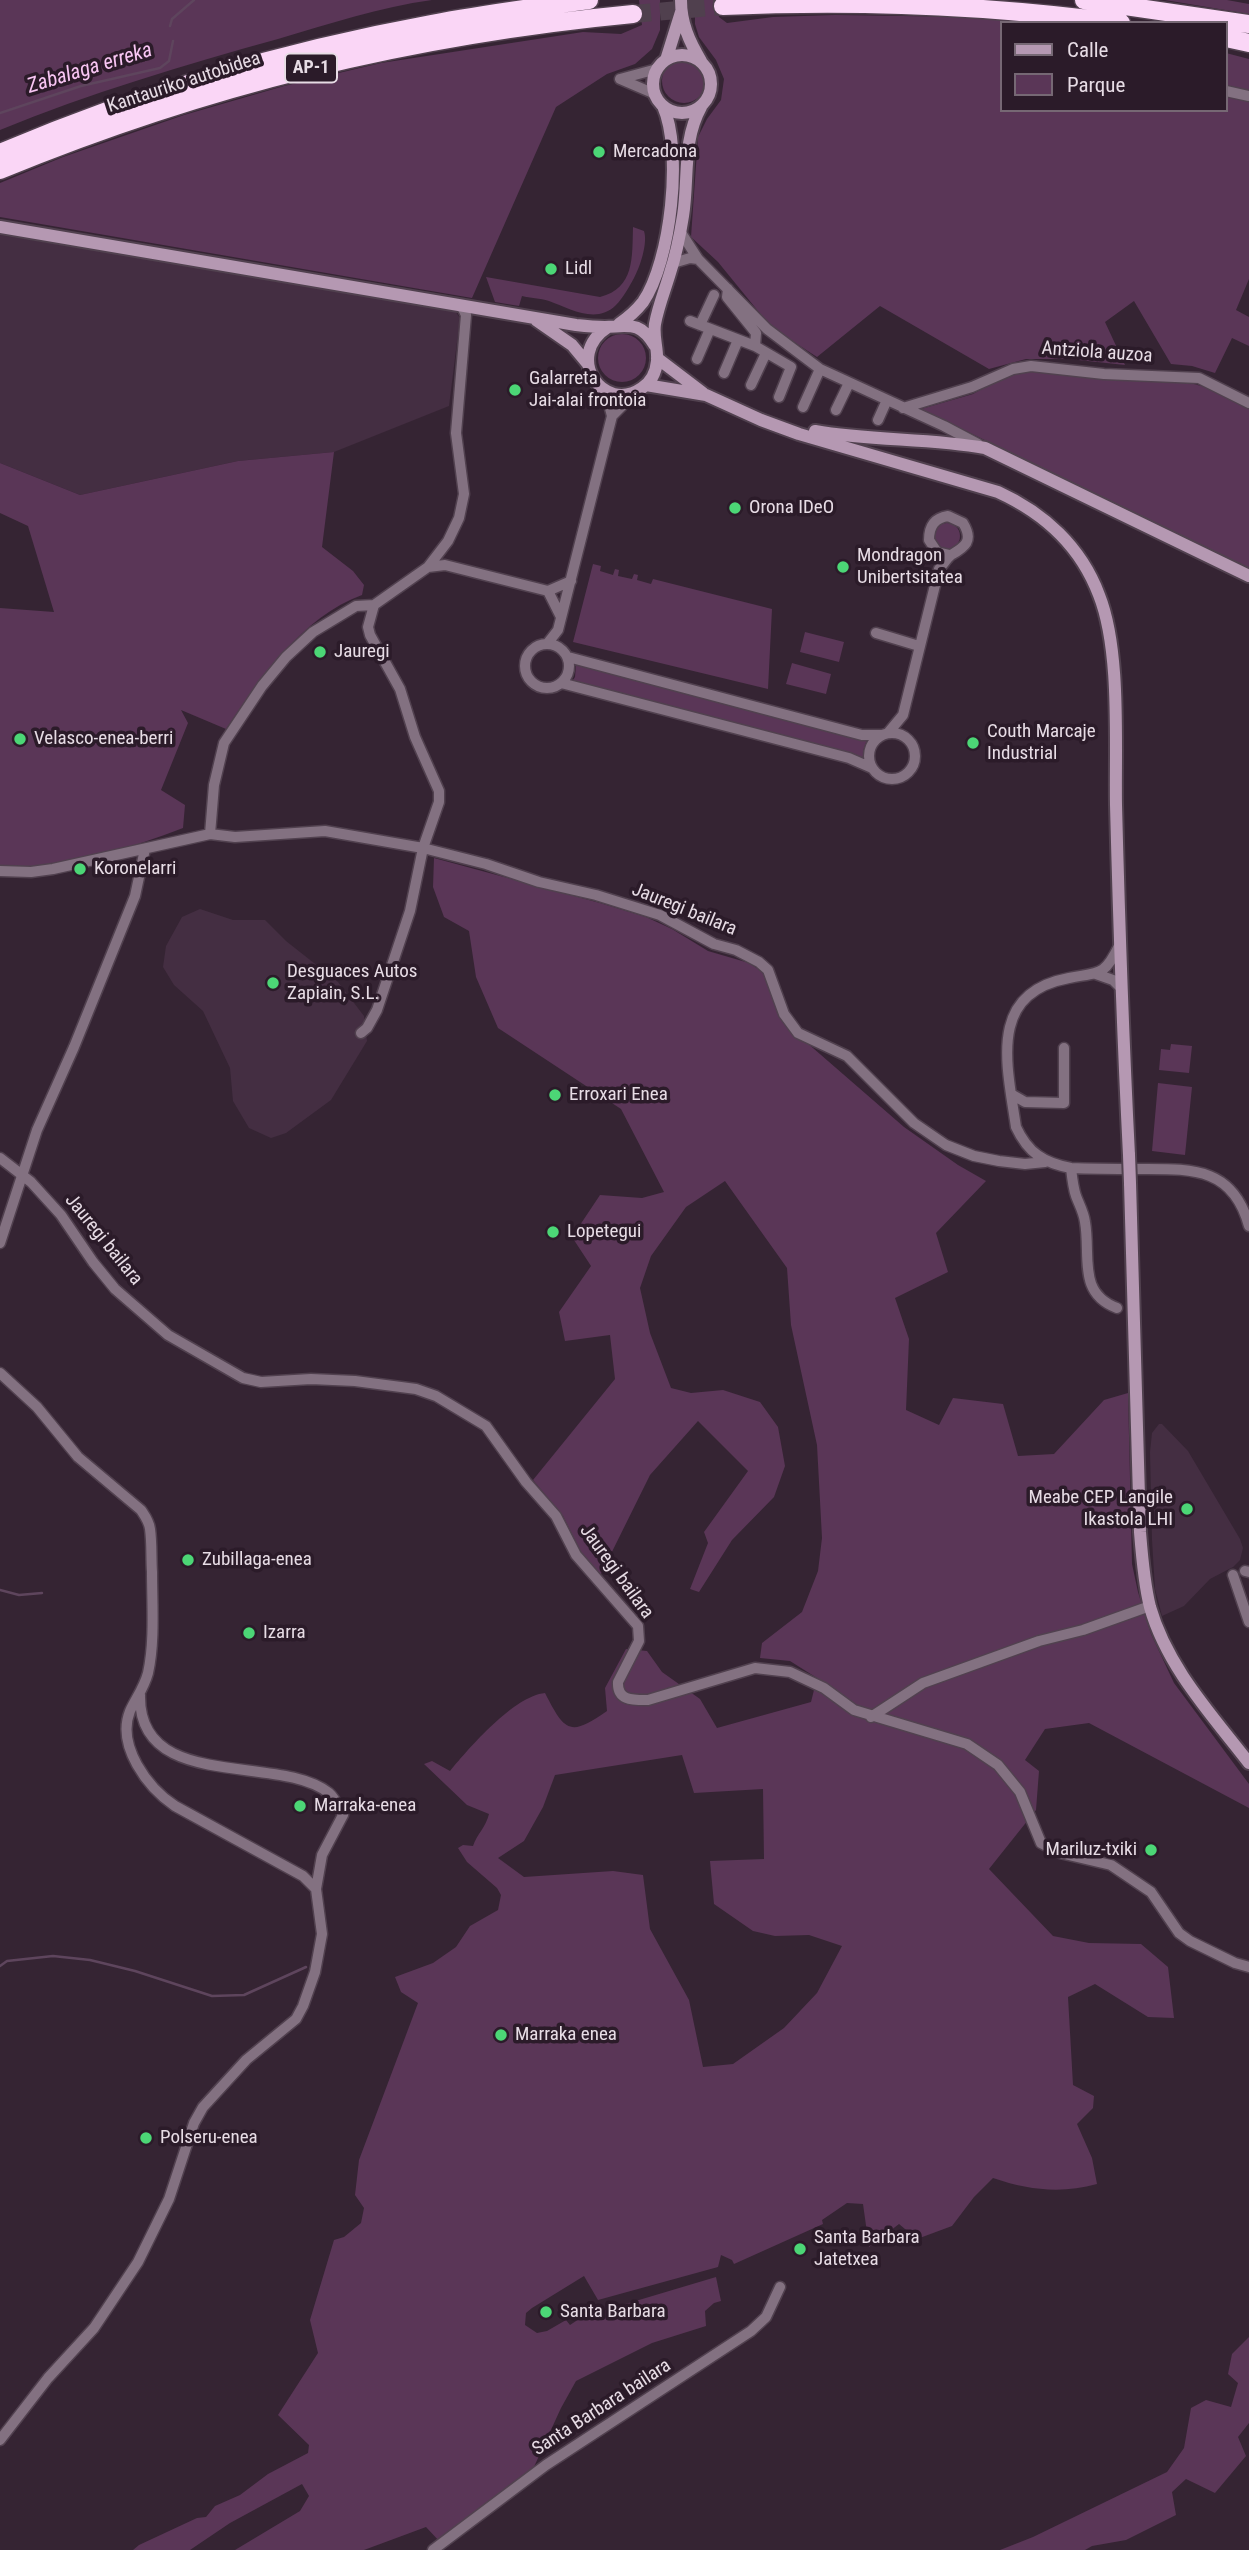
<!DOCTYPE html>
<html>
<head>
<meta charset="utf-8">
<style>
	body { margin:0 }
	#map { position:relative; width:1249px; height:2550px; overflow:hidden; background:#352433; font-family:"Roboto Condensed",sans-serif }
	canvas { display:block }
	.legend { position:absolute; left:1000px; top:21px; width:228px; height:91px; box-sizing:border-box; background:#2b1b29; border:2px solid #766874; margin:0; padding:9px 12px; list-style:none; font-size:21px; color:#e7dce5 }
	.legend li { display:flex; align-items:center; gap:14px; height:35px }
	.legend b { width:35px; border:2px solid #766874 }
</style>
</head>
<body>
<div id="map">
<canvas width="1249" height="2550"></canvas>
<ul class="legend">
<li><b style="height:9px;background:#b598b2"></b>Calle</li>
<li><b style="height:19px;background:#5a3657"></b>Parque</li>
</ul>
</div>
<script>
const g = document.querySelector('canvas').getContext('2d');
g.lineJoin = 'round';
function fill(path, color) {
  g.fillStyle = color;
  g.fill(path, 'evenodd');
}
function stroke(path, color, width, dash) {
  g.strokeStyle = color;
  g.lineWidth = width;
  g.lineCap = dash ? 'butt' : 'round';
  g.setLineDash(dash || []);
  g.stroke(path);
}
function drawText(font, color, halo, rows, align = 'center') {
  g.font = font + ' "Roboto Condensed",sans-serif';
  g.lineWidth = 7;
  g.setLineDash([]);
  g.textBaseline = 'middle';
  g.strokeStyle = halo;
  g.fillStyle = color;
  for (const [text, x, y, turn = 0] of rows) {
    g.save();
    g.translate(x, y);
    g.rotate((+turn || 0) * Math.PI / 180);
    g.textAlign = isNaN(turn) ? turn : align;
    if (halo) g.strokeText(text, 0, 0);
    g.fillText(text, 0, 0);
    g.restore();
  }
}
fill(new Path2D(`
	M0,235L453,308L460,318L449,406L334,452L238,461L80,495L0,463Z
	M200,909L233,920H265L286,941L338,982L364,1016L367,1041L331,1100L286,1133L271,1138L249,1128L233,1101L230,1068L203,1011L174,985L163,967L166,946L182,917Z
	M1159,1424H1162L1188,1451L1240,1539L1243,1548L1240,1560L1233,1567L1210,1579L1184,1606L1162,1616L1155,1589L1152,1540L1150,1452L1152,1433Z`), '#442e42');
fill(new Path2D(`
	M0,0H432C380,7 329,24 278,39C184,65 90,93 0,130Z
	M639,0H660V30L652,49L635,64L607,74L556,107L472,298L0,217V183L63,157L184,115L284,86L381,63L583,32L621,34L642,25Z
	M695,0H720L717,3L719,17L727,23L773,17L835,15L969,17L1050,23H1002V110H1226V53L1249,59V279L1236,310L1249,317V346L1232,338L1215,373L1192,366L1171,364L1134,301L1105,322L1125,365L1069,359H1026L989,369L880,306L817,357L771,327L718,262L691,237L698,137L707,119L721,100L724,79L716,60L699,37L695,24Z
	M1165,0H1227L1249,4V14Z
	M662 81a22 22 0 1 1 44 0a22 22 0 1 1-44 0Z
	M633,227L644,231C648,243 640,267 634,278C629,287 623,298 616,305C596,325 569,308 549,301C540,298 530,298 522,296L519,306L495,302L486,277L600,297C635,288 632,257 633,227Z
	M598 358a24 24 0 1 1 48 0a24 24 0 1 1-48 0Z
	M1033,370L1124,380H1179L1205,387L1249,408V569L921,409L973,394L1010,373Z
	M334,452L322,547L353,571L364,585L362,595C303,616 260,679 226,729L181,710L188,723L161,790L185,805L183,828C125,850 62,870 0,866V608L54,612L28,526L0,513V463L80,495L238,461Z
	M934 536a13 13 0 1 1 26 0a13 13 0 1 1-26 0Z
	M593,564L601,566L600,571L613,575L615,569L619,570L618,576L632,579L634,574L638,575L637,580L651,584L653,579L772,609L768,689L573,642Z
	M805,632L844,642L839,662L800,652Z
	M792,663L831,674L826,694L786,684Z
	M576,665L867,740L863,751V759L571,683L575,677Z
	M434,858L600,903L646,917L672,929L708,951L749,963L764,973L798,1035L904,1127L958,1165L986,1181L936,1233L948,1272L895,1298L909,1339L906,1410L939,1425L953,1398L1003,1404L1018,1456L1054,1454L1104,1400L1128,1393L1132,1564L1138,1592L1151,1634L1174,1683L1249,1784V1808L1089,1723L1045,1729L1025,1760L1039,1771L1036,1810L989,1869L1053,1936L1089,1943L1141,1944L1168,1967L1174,2018L1148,2017L1095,1984L1068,1997L1073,2085L1094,2096L1093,2108L1077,2124L1092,2158L1097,2184C1061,2194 1028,2190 993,2178L974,2197L952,2226L917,2239L899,2224L869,2247L863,2204L847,2203L822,2220L823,2224L734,2264L732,2260L721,2255L718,2267L598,2300L584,2276L532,2308L526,2313L525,2325L537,2333L547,2331L566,2320L570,2325L582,2317L716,2277L721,2301L714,2303L705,2311L706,2326L652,2343L576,2381L561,2408L533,2469L440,2542L426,2527L364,2550H235L300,2511L309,2496L302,2484L230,2523L190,2550H133L139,2545L197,2518L206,2517L215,2506L240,2495L268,2474L308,2453L309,2445L278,2415L318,2353L310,2320L334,2240L344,2237L361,2223L364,2208L355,2195L359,2160L418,2003L401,1992L395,1977L433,1963L456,1947L470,1926L498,1910L501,1895L497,1888L467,1862L458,1848L463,1845L473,1846C477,1834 486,1827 489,1814L467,1805L424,1764L432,1761L450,1771C470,1747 514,1696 545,1693C565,1732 570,1737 607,1711L605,1688L626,1649L647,1651L662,1672L700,1699L717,1728L811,1702L817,1678L790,1661L760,1658L762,1643L802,1612L818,1571L822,1538L817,1445L791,1325L787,1268L725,1181L686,1207L651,1256L640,1288L650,1333L671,1388L691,1393L723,1390L760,1402L778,1427L785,1466L774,1497L732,1540L699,1592L690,1589L708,1543L704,1532L748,1471L698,1421L650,1475L600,1576L585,1561L563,1516L533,1480L615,1379L610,1335L565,1341L559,1312L591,1266L572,1237L600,1195L642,1198L664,1192L621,1109L498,1028L476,977L469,931L444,917L433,887ZM682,1755L694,1793L763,1789L764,1859L710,1861L714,1904L753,1931L775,1936L809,1935L842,1946L817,1993L784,2028L733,2064L703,2067L689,2000L650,1929L643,1875L613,1871L524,1877L498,1858L524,1841L543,1807L555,1775Z
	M1171,1044L1192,1046L1189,1073L1159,1070L1161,1049L1170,1050Z
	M1158,1083L1192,1087L1185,1155L1152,1151Z
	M1249,2337V2423L1238,2437L1246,2456L1215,2493L1186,2479L1172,2492L1176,2515L1126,2540L1092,2546L1085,2550H1000L1033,2537L1167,2472L1184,2448L1191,2408L1206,2400L1231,2407L1238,2383L1228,2374L1232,2354Z`), '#5a3657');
stroke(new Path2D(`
	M170,26L172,19L194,0
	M0,113L81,86L160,68L169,61L173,41
	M0,1590L19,1595L42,1593
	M0,1966L7,1961L53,1956L90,1960L135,1971L212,1996L244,1995L306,1967`), '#5e455d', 2.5);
stroke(new Path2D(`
	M633,14L723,6`), '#50404e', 18, [18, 9]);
const street = new Path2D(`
	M620,79L657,69
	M620,79L655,94
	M1226,91L1249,96
	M680,231L698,259L767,329L820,369L944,426L978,444
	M673,263L690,258L698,259
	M728,289L727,297L756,333L755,346
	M690,321L755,346L791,367L779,397
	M700,325L714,295
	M697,359L710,329
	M724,373L738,340
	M751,385L766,353
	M803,407L820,369
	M903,408L972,387L1013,369L1031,366L1104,374L1199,378L1249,403
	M836,410L849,383
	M612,416L634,394
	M878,420L887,400
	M428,567L445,565L548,591L571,581
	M548,591L561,617
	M876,633L919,646
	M525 666a22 22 0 1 1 44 0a22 22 0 1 1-44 0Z
	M547,644L558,630L612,416L605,390
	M568,657L862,735H882
	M561,683L849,758L872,768
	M888,733L903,715L939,569C943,565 947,558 951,555C965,547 974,541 963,523L948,516C935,518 929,526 929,540L937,552L950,555
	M869 756a23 23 0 1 1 46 0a23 23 0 1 1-46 0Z
	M210,834L214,785L224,743L262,686L286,657L313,632L356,606L374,605L428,567L448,541L459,518L464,494L456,433L466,315L461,305
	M0,871L31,872L53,869L210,834L235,837L325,831L423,848L486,864L539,882L596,895L660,915L714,944L736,950L759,962L768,970L784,1014L798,1033L847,1056L914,1123L946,1145L974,1156L999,1161L1025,1164L1045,1162
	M1119,946C1104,977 1099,972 1069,978C987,993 1007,1065 1016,1127C1028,1153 1044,1163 1071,1168C1094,1169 1118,1169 1141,1169C1192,1169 1233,1167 1249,1226
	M1096,974L1113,980L1121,988
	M361,1033L367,1028L377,1010L410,911L423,848L439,802V791L415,737L400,689L370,635L368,627L374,605
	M1011,1094L1025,1102L1064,1103V1048
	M0,1158L31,1182L61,1215L93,1262L115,1289L168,1335L243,1378L261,1382L311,1379L355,1381L416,1389L436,1396L486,1426L526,1482L556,1516L576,1555L638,1626L639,1641L618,1682C617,1701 633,1700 648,1700L755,1668L790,1672L824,1688L854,1710L967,1744L998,1765L1020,1792L1041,1843L1060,1853L1111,1865L1151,1892L1179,1933L1190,1941L1235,1963L1249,1967
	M1071,1168C1072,1177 1073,1187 1076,1196C1079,1204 1084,1213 1085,1222C1091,1256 1077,1293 1117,1308
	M0,1243L37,1130L74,1047L135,896L145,849
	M0,1373L37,1407L78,1457L141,1510C145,1516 149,1521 150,1529C152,1543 151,1558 152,1572C152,1604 155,1641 148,1673C144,1688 136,1698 130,1711C116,1746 148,1788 175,1806L303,1876L316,1889L322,1934L315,1972L303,2006L296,2019L246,2060L203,2107L194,2123L169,2199L138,2262L94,2328L48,2378L0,2440
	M1245,1571L1249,1572
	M1233,1575L1249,1622
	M140,1695C138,1793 279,1753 329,1793C335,1798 339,1808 343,1815L322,1855L316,1889
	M871,1717L923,1683L1039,1641L1083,1630L1150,1606
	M433,2550L546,2465L751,2331L766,2317L780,2287`);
const secondary = new Path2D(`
	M681,0C681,23 689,41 701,61
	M653 84a29 29 0 1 1 58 0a29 29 0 1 1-58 0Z
	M666,60L681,12
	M0,227L576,325C585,326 595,327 605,327C630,326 640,321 655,346
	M536,320L572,345L587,363
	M619,324C629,317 636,311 643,302C671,261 683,151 663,106
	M608,327C563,356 603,415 642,388C651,382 656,372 657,361C658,349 653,337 655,324C658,307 665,290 670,273C676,255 680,235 683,216C689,179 682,141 701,107
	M657,358L703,393
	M646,385L706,395L761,420L799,434L998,492C1044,513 1081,547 1099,595C1121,650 1115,744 1116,805C1119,922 1123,1038 1129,1155
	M815,431C871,441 929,438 985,448L1249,576
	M1130,1183L1140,1532C1142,1557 1144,1583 1150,1607C1167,1667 1212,1715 1249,1763`);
const highway = new Path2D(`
	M1084,0L1249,24
	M723,6C858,0 987,5 1121,23
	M1226,38L1249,43
	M0,153C138,94 284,51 431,24C484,14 536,7 589,0
	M0,170C206,85 412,35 633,14`);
stroke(street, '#51414f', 13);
stroke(secondary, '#51414f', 16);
stroke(highway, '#51414f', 21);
stroke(street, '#837181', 10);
stroke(secondary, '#b598b2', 12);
stroke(highway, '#fad6f6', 18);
const secondaryBridge = new Path2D(`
	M1129,1155L1130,1183`);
stroke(secondaryBridge, '#51414f', 16, []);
stroke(secondaryBridge, '#b598b2', 12);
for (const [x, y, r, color] of [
	[599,152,7,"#4cd676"],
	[551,269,7,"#4cd676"],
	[515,390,7,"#4cd676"],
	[735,508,7,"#4cd676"],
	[843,567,7,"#4cd676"],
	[320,652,7,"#4cd676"],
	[20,739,7,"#4cd676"],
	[973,743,7,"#4cd676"],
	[80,869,7,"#4cd676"],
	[273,983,7,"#4cd676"],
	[555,1095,7,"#4cd676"],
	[553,1232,7,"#4cd676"],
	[1187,1509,7,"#4cd676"],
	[188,1560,7,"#4cd676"],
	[249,1633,7,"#4cd676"],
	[300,1806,7,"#4cd676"],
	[1151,1850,7,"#4cd676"],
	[501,2035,7,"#4cd676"],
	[146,2138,7,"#4cd676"],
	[800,2249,7,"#4cd676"],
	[546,2312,7,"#4cd676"]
]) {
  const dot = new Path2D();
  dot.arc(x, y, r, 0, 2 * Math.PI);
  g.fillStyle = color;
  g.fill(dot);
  stroke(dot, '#2b1b29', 2.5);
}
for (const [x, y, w] of [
	[311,68,52]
]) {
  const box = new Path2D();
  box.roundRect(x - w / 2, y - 14.5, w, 29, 5);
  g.fillStyle = '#2b1b29';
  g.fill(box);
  stroke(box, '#e7dce5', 2);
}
drawText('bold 18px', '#e7dce5', null, [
	["AP-1",311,68]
]);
drawText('19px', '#e7dce5', '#2b1b29', [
	["Kantauriko autobidea",184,83,-18],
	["Antziola auzoa",1097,353,4],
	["Jauregi bailara",684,910,22],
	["Jauregi bailara",103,1240,51],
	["Jauregi bailara",616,1572,54],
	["Santa Barbara bailara",602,2408,-33]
]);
drawText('19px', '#e7dce5', '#2b1b29', [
	["Mercadona",613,152],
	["Lidl",565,269],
	["Galarreta",529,379],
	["Jai-alai frontoia",529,401],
	["Orona IDeO",749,508],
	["Mondragon",857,556],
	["Unibertsitatea",857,578],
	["Jauregi",334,652],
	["Couth Marcaje",987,732],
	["Industrial",987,754],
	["Velasco-enea-berri",34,739],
	["Koronelarri",94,869],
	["Desguaces Autos",287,972],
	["Zapiain, S.L.",287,994],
	["Erroxari Enea",569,1095],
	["Lopetegui",567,1232],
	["Meabe CEP Langile",1173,1498,"right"],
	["Ikastola LHI",1173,1520,"right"],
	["Zubillaga-enea",202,1560],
	["Izarra",263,1633],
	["Marraka-enea",314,1806],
	["Mariluz-txiki",1137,1850,"right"],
	["Marraka enea",515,2035],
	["Polseru-enea",160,2138],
	["Santa Barbara",814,2238],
	["Jatetxea",814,2260],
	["Santa Barbara",560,2312]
], 'left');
drawText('italic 21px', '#f9c6f4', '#2b1b29', [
	["Zabalaga erreka",90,69,-17]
]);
</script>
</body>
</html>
